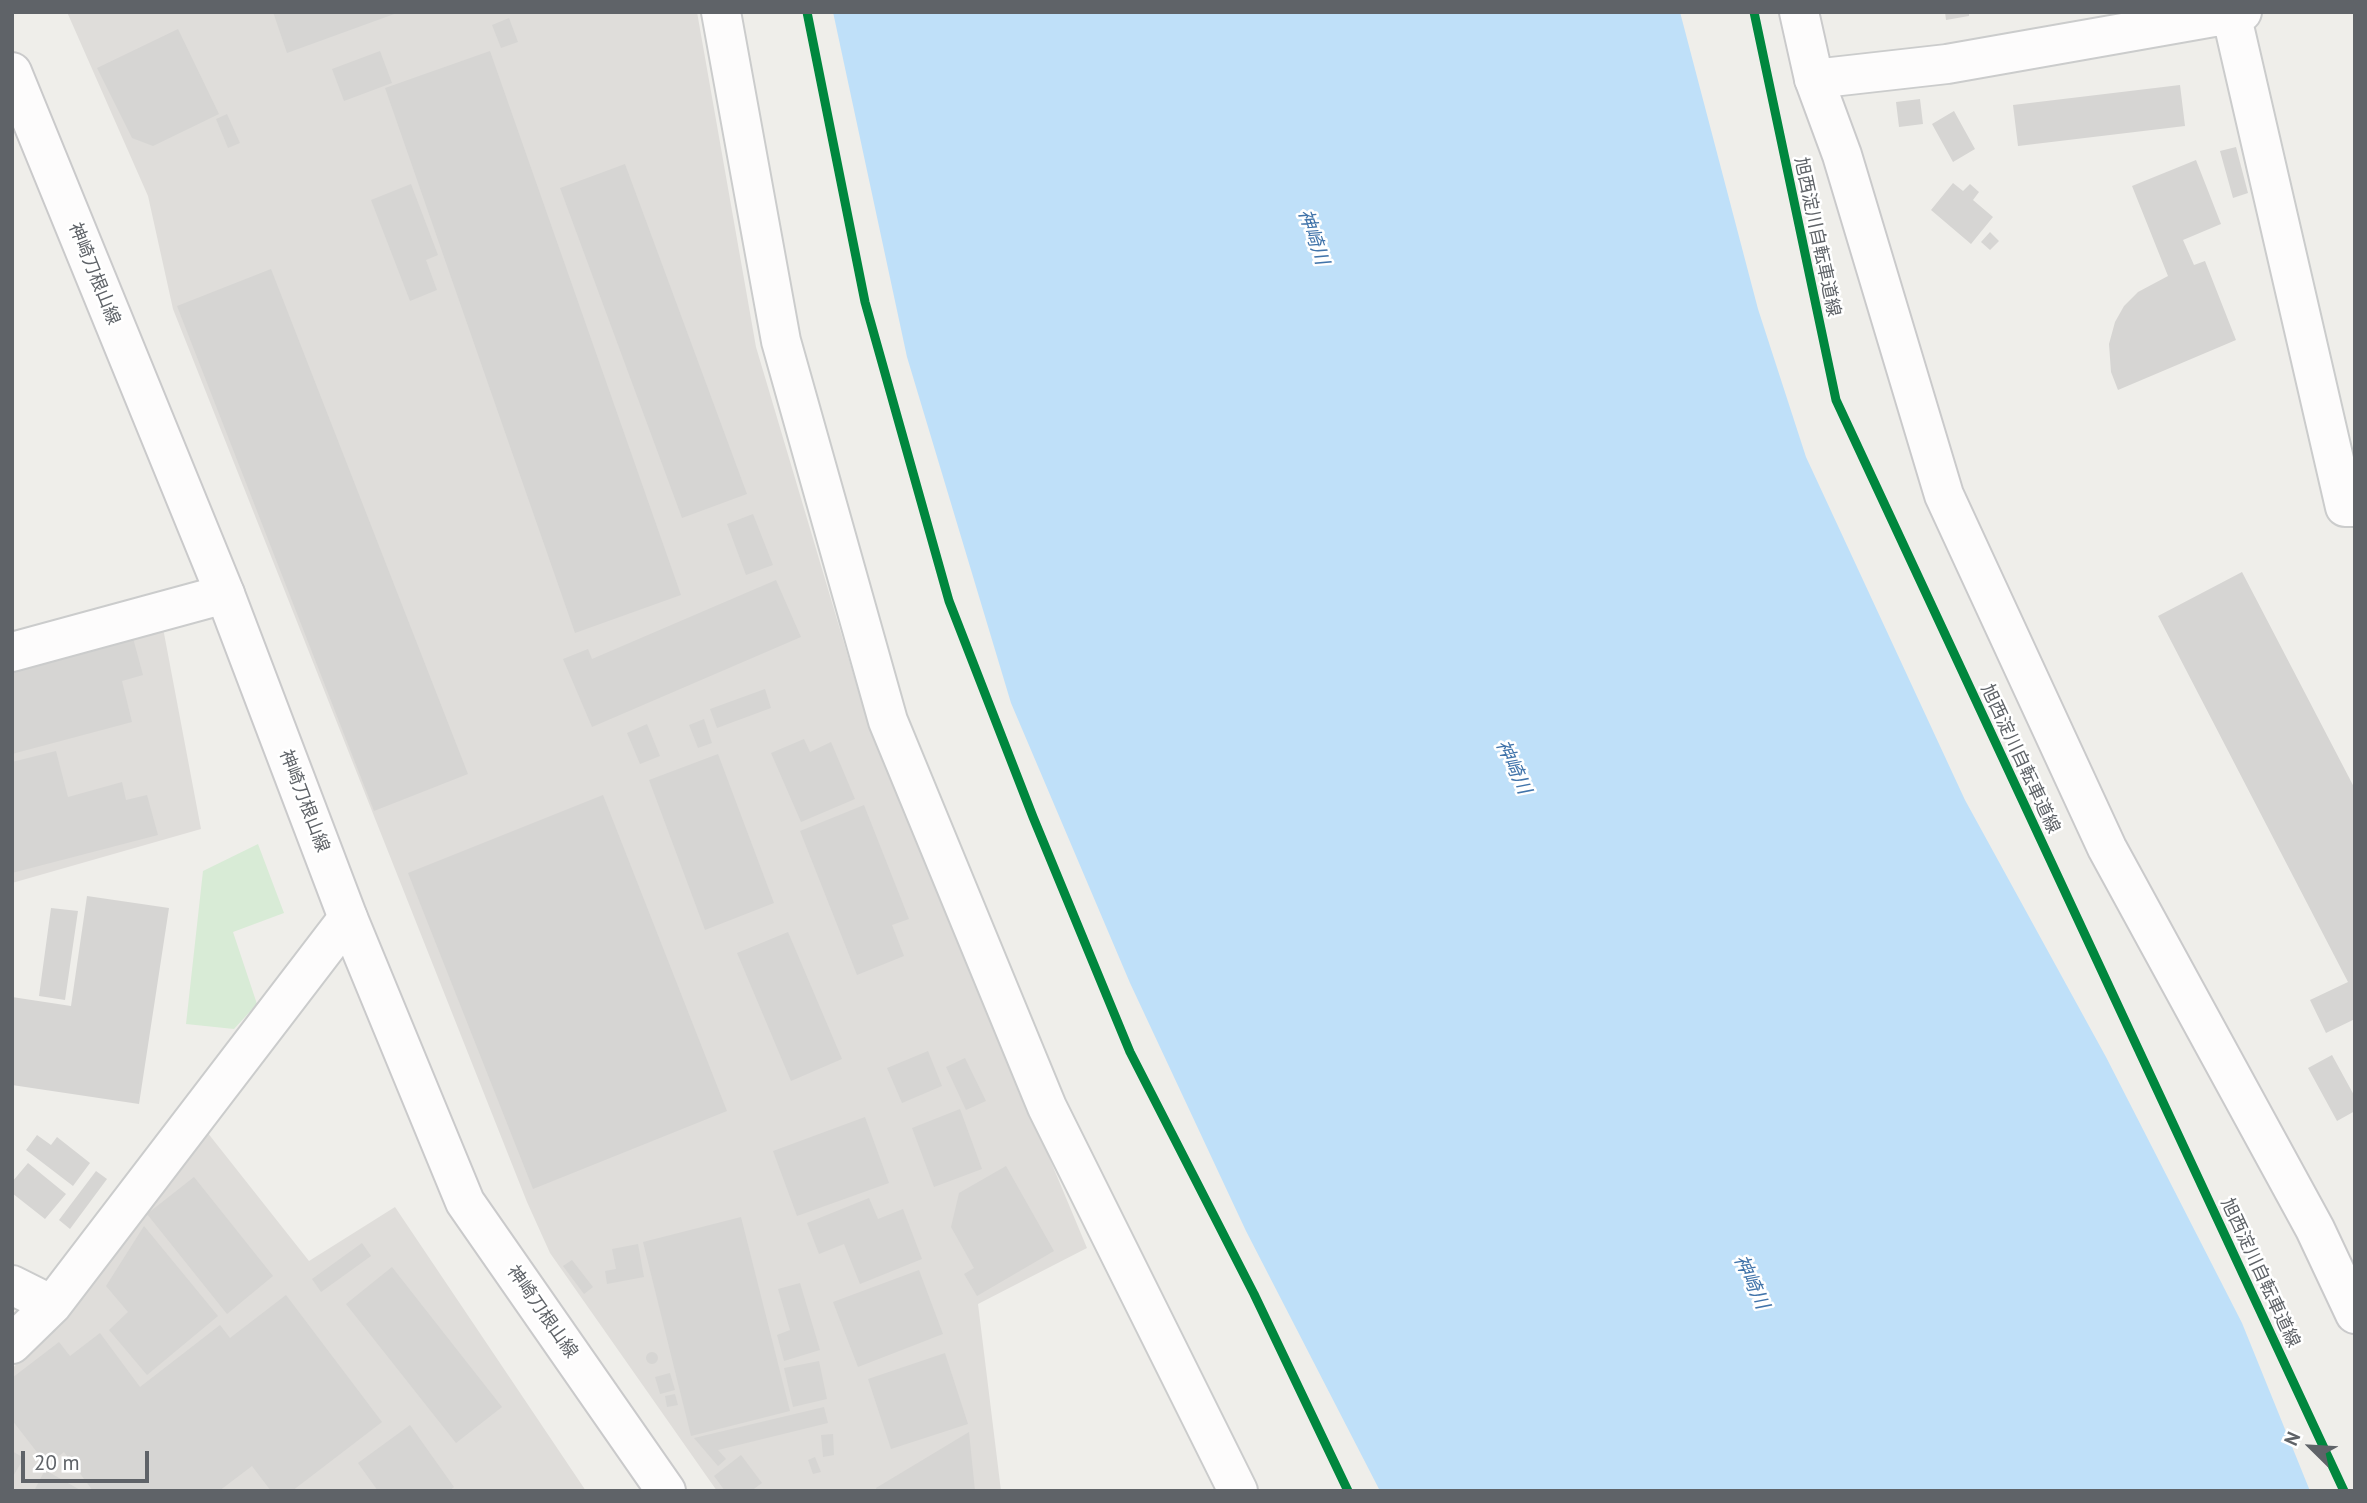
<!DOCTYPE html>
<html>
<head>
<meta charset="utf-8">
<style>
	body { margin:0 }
	#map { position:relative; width:2367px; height:1503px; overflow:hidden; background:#efeeea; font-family:"PT Sans",sans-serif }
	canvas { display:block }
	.frame { position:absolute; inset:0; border:14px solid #5f6368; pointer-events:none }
	.north { position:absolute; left:2276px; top:1412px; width:70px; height:70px; -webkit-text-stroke:5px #fff; paint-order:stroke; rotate:294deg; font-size:19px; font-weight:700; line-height:28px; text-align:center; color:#5f6368 }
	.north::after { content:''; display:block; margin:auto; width:24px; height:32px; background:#5f6368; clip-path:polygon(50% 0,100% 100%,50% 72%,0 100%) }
	.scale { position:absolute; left:21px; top:1451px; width:128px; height:32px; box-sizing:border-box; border:4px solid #5f6368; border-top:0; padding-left:9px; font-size:21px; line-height:24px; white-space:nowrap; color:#5f6368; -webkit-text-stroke:5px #fff; paint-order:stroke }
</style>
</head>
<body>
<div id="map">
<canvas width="2367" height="1503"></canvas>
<div class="frame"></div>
<div class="north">N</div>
<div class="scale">20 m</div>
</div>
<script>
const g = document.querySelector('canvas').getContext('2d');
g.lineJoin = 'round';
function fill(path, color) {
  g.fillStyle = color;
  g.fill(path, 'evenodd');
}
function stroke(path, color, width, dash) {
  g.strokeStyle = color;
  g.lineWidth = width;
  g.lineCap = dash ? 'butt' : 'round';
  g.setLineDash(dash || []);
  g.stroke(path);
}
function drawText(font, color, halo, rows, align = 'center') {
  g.font = font + ' "PT Sans","Noto Sans JP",sans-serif';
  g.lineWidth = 5;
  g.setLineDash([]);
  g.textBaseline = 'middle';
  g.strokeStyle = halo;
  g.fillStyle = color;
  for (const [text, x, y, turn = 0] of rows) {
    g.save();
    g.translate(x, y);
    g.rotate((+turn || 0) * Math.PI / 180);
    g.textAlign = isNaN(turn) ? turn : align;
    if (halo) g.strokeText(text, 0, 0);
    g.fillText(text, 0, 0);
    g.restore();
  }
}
fill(new Path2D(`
	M67,12H697L756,347L869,727L1087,1248L978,1304L1001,1491H717L550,1253L527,1202L173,309L148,196Z
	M163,628L201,829L12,883V667Z
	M207,1132L309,1261L395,1207L586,1491H12V1369L63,1313Z`), '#dfddda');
fill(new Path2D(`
	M258,844L284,913L233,932L257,1004L234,1029L186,1024L203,871Z`), '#d8ebd6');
fill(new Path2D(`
	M833,12H1680L1758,309L1806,457L1965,800L2106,1057L2242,1323L2310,1491H1380L1246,1231L1130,983L1011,703L907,357Z`), '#bfe0f9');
fill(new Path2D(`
	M273,12H397V13L287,53Z
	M1945,12H1969V16L1946,20Z
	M509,18L518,42L501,48L492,25Z
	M178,29L219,114L153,146L132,138L97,68Z
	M380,51L392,83L344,101L332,69Z
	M490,51L681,595L575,633L385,88Z
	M2180,85L2185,126L2018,146L2013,105Z
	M1920,99L1923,124L1899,127L1896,102Z
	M1954,111L1975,149L1953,162L1932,124Z
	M227,114L240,143L228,148L216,119Z
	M2236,147L2248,193L2233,198L2220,151Z
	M2196,160L2221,224L2183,240L2194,265L2205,261L2236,340L2118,390L2111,372L2109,344L2115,322L2124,306L2138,292L2168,276L2132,186Z
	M625,164L747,494L682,518L560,188Z
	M1953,183L1963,191L1970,184L1979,192L1973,200L1993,217L1971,244L1931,210Z
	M411,184L438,255L426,260L437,290L410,301L371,200Z
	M1990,232L1999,241L1990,250L1981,242Z
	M271,269L468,774L374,811L177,306Z
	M753,514L773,565L746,575L727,524Z
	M2242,572L2355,789V1019L2326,1033L2310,1000L2348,982L2158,616Z
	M776,580L801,637L592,727L563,659L588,649L592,659Z
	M133,638L143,675L122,681L132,722L12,754V670Z
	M765,689L771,708L717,728L710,709Z
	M704,719L712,743L698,748L689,725Z
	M647,724L660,756L640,764L627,733Z
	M804,739L810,752L831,742L855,799L801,822L771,753Z
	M56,751L68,797L122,782L126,800L147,795L158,835L12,873V762Z
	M718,754L774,903L705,930L649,780Z
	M603,795L727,1111L533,1189L408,873Z
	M864,805L909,919L892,925L904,956L857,975L800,831Z
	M87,896L169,908L139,1104L12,1085V997L71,1006Z
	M51,908L78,911L65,1000L39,996Z
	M788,932L842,1059L791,1081L737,953Z
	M928,1051L942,1086L902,1103L887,1068Z
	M2332,1055L2355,1097V1111L2337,1121L2308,1068Z
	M965,1058L986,1101L966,1110L946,1067Z
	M960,1109L982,1169L934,1187L912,1128Z
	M865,1117L889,1183L797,1216L773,1151Z
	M37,1135L51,1145L57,1137L90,1163L73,1186L26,1150Z
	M28,1163L66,1194L45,1219L12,1193V1182Z
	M1006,1166L1054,1251L977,1296L964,1274L974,1268L951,1227L959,1193Z
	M96,1171L107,1179L70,1229L59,1220Z
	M194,1177L273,1276L227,1314L147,1214Z
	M869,1198L878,1219L903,1209L922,1259L860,1284L844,1244L819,1254L807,1223Z
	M741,1217L790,1411L691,1436L643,1242Z
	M144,1226L218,1316L147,1375L109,1330L128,1312L106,1286Z
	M362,1243L371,1256L321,1292L312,1279Z
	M638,1244L644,1277L607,1284L605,1271L616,1269L612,1249Z
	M572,1260L593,1287L584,1294L563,1266Z
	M392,1267L502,1407L456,1443L346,1304Z
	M919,1270L943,1334L858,1367L833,1302Z
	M800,1283L820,1350L784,1361L777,1335L790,1330L778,1289Z
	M286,1295L382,1422L292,1491H271L252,1466L219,1491H93L64,1452L47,1465L12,1420V1378L59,1342L70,1356L100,1333L140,1387L220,1325L230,1338Z
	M646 1358a6 6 0 1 1 12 0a6 6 0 1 1-12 0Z
	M945,1353L968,1424L891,1449L868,1379Z
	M819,1361L827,1399L793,1407L784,1368Z
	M670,1373L675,1390L660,1394L655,1377Z
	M675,1394L678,1405L667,1407L665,1396Z
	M824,1407L828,1423L718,1450L726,1459L718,1466L694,1438Z
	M410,1425L454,1487L449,1491H378L358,1463Z
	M969,1432L975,1491H877L876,1488Z
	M833,1434L834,1455L823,1457L821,1435Z
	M12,1451L24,1458L12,1478Z
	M741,1455L762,1483L751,1491H725L714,1476Z
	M815,1457L821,1472L813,1474L808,1460Z
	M45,1470L82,1491H34Z`), '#d6d5d3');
const street = new Path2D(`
	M721,12L781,341L888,721L1047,1107L1238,1491
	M2231,13L2345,507H2355
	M1814,79L1947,64L2242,12
	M12,652L225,594
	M12,1285L52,1305
	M12,1344L52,1305L348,918`);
const secondary = new Path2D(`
	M1799,12L1814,79L1842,155L1944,495L2107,848L2315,1229L2355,1314
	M12,72L225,594L348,918L465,1202L666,1491`);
stroke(street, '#cbcccc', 42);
stroke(secondary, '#cacacb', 42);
stroke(street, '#fdfcfc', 38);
stroke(secondary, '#fdfcfc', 38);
stroke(new Path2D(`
	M807,12L865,302L949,601L1033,817L1130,1052L1254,1294L1348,1491
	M1754,12L1836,400L2344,1491`), '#00873e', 9);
drawText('18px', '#5f6368', '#fff', [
	["旭西淀川自転車道線",1817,237,78],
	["神崎刀根山線",94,274,68],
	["旭西淀川自転車道線",2020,759,65],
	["神崎刀根山線",304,801,69],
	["旭西淀川自転車道線",2260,1273,65],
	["神崎刀根山線",542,1312,55]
]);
drawText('italic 19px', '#4174aa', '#fff', [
	["神崎川",1313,237,71],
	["神崎川",1513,767,65],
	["神崎川",1751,1282,65]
]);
</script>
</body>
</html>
